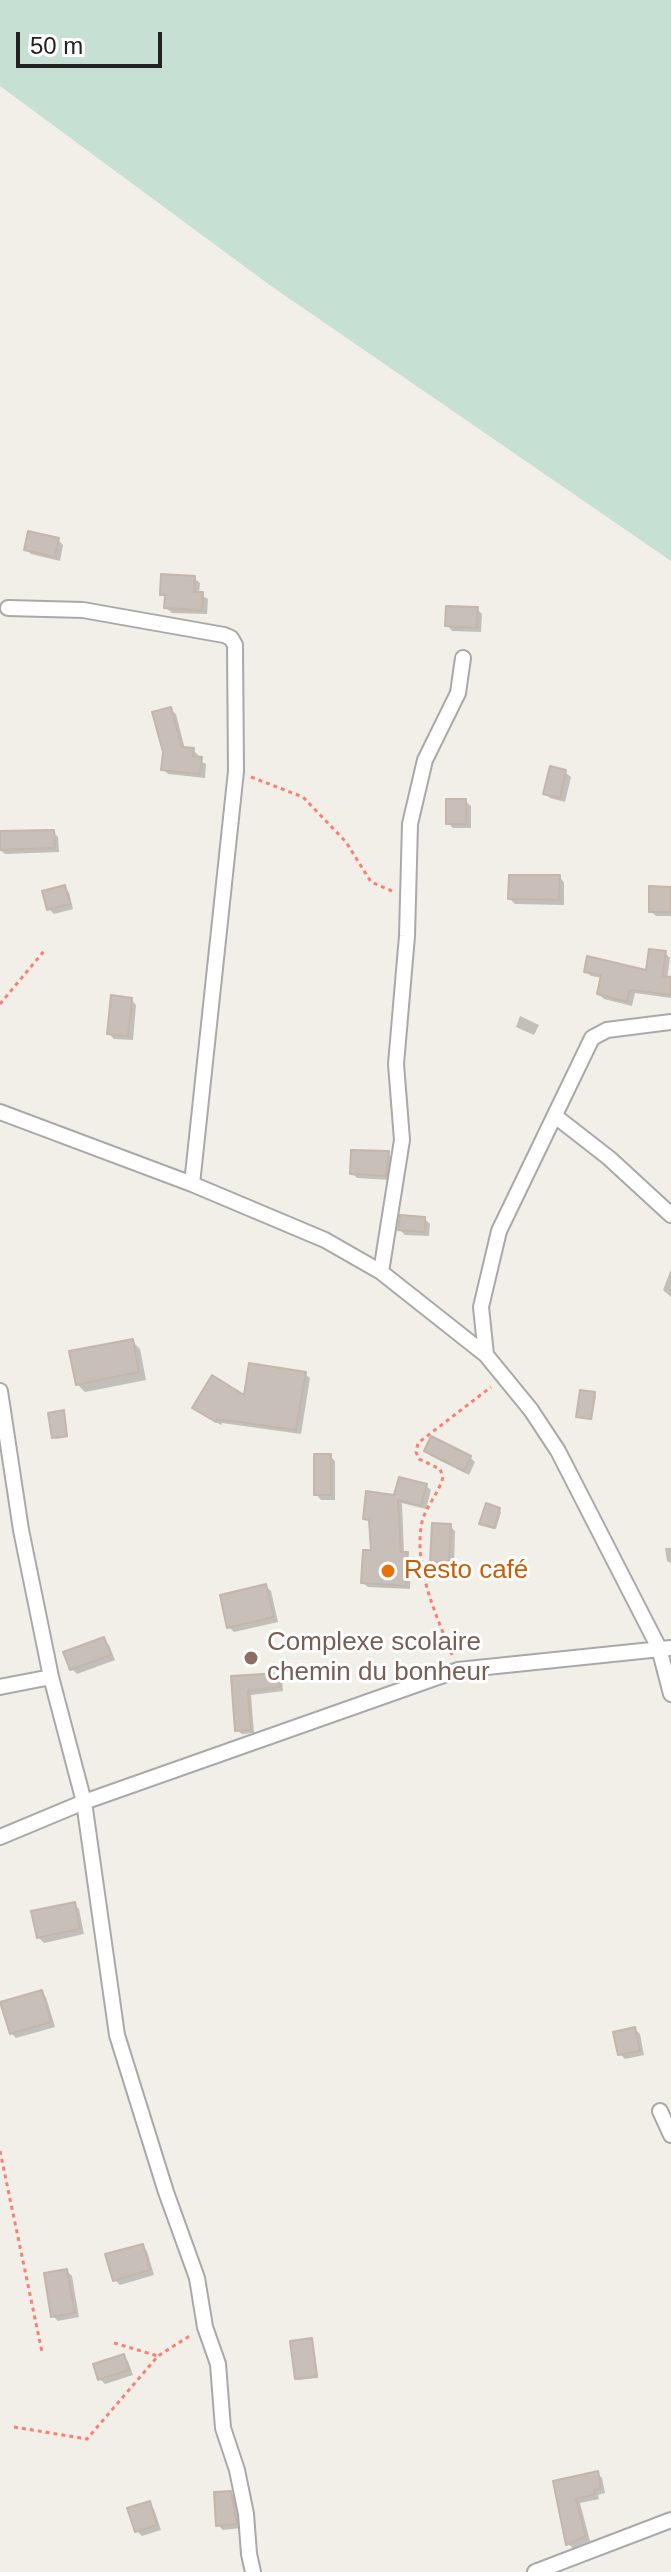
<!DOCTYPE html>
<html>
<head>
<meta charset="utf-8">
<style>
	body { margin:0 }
	#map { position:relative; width:671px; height:2572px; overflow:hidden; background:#f2efe9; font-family:Arial,sans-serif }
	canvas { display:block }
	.scale { position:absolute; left:16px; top:32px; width:146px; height:36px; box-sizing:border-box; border:4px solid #222; border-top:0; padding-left:10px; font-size:24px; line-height:28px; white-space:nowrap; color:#222; -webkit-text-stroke:6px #fff; paint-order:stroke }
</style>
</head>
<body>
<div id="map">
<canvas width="671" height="2572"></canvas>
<div class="scale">50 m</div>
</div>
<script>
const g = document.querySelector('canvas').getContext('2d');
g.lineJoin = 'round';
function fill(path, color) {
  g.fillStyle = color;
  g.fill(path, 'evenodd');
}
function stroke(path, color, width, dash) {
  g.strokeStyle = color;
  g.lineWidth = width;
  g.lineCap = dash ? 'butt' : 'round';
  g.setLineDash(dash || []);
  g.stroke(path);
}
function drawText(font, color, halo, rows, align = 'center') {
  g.font = font + ' Arial,sans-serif';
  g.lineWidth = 6;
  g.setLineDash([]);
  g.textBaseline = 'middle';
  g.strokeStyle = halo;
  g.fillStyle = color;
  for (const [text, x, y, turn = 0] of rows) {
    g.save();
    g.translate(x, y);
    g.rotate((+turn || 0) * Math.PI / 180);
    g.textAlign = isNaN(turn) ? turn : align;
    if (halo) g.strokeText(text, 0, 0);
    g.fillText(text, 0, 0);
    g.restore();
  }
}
fill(new Path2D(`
	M0,0H671V561L271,286L0,86Z`), '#c6e0d4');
fill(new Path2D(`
	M58,540L63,545L60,561L31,554L26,549Z
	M194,578L200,583L199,594L208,599L207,614L172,613L166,608L167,599L162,594Z
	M477,609L482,614L481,632L452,631L447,625Z
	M170,709L176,714L185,749L193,750L198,755L197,759L206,764L205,778L168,774L163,769Z
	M565,772L571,777L565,802L550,798L545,793Z
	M465,801L471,806V828H453L448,823Z
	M53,832L58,837L59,852L5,854L0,850V833Z
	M559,877L564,882V905L515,904L510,899Z
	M64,887L69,892L73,909L54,914L49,909Z
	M671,889V916H656L651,911Z
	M665,953L670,958L667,979H671V998L635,993L632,1006L604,999L599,994L603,978L591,976L586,972L647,973Z
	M131,999L136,1005L133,1040L114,1039L109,1034Z
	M520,1016L539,1025L534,1035L516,1027Z
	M388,1153L393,1158L391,1180L357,1178L352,1173Z
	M425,1219L430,1224L429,1236L405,1235L400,1230Z
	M671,1269V1297L663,1290Z
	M132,1341L140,1349L146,1380L85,1392L77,1384Z
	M305,1374L310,1378L301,1434L222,1423L221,1425L199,1412L245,1398Z
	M594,1394L596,1396L592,1420L580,1418L578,1416Z
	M63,1412L68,1437L56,1439L54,1437Z
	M426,1451L470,1457L475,1462L469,1475L431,1456Z
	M330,1456L335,1461V1500H321L316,1494Z
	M426,1486L431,1490L426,1509L402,1503L404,1554L411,1559L410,1589L368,1587L363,1583L373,1552L370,1523L365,1518L396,1497Z
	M499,1510L501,1512L496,1529L482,1524Z
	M450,1526L455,1531L454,1567L437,1566L432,1561Z
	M665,1548H671V1563L667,1561Z
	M266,1586L271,1591L278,1622L234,1632L229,1627Z
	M104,1640L109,1645L115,1660L77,1674L72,1669Z
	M277,1675L282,1679L283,1691L251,1695L254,1733L242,1734L237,1730L233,1678Z
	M74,1904L79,1909L84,1934L44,1943L39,1938Z
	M41,1992L46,1997L55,2027L16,2038L11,2033Z
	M635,2029L640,2034L644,2055L625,2059L620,2054Z
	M142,2246L147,2251L154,2275L120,2285L115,2280Z
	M67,2271L72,2276L79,2317L58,2321L53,2316Z
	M312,2340L318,2378L298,2380L296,2378Z
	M123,2356L128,2361L133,2375L105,2384L100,2379L95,2365Z
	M597,2473L602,2478L605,2493L598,2495L599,2499L580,2503L590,2541L573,2548L568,2544L555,2482Z
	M230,2493L236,2498L241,2528L223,2530L218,2525Z
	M149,2504L154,2509L161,2530L142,2536L137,2531Z`), '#0003');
const building = new Path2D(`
	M28,531L59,538L55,557L24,550Z
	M161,574L195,576L194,592H203L202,610L164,608L165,595H160Z
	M446,606L478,607L477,628L445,626Z
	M171,707L182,747L194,748L193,756L202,757L200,774L161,770L163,752L152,712Z
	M550,766L566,770L560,798L543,794Z
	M446,799H466V824H446Z
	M54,830L55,848L0,850V831Z
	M509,875H560L559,900L508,899Z
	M65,885L70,904L47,910L42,891Z
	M649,886L671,887V912H649Z
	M649,949L666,951L663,976L671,977V995L630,990L627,1002L597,994L601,975L584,972L587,956L646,970Z
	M111,995L132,998L128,1036L107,1034Z
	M351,1150L389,1151L386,1176L350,1174Z
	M400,1215L425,1217V1232L398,1230Z
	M133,1339L139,1372L76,1385L69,1351Z
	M249,1363L306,1372L296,1430L217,1419L216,1422L192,1408L212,1375L244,1395Z
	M580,1390L595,1392L591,1419L576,1417Z
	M64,1410L67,1436L52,1438L48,1413Z
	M431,1436L471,1456L464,1471L424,1451Z
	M314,1454H331V1495H314Z
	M399,1477L427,1484L421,1506L398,1500L401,1552H408L406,1586L361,1583L363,1550H371L369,1520L363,1519L366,1491L394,1495Z
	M486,1503L500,1508L494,1528L479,1524Z
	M432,1523L451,1524L449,1562H430Z
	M266,1584L274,1617L227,1628L220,1595Z
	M104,1637L111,1655L70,1670L63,1652Z
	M278,1673L280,1687L248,1691L251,1730L235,1731L231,1676Z
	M75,1902L80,1929L37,1938L31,1911Z
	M42,1990L51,2022L10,2034L0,2002Z
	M635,2027L640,2051L618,2055L613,2032Z
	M143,2244L150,2270L113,2281L105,2254Z
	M67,2269L75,2313L51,2317L44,2273Z
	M312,2338L317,2376L295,2379L290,2341Z
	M124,2354L129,2370L98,2380L93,2364Z
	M598,2471L601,2488L594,2490L595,2494L576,2499L586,2536L566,2545L553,2481Z
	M231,2491L237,2524L216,2526L214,2492Z
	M150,2501L157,2525L135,2532L127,2508Z`);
fill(building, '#c7bfb8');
stroke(building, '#c4b6ab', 2);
const street = new Path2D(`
	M8,608L83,610L224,635L231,638L235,645L236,771L192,1184
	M0,1112L192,1184L325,1240L381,1272L486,1355L531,1410L558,1451L659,1648L671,1694
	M555,1116L609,1158L671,1215
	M381,1272L402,1140L396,1064L407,936L410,824L425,760L458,693L463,658
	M486,1355L481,1307L499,1231L592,1038L607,1030L671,1022
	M0,1391L21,1530L51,1677L84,1802L117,2035L166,2192L197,2278L205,2327L218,2364L223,2428L237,2470L246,2514L249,2554L253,2572
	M0,1687L51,1677
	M0,1837L84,1802L458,1670L671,1648
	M660,2111L671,2135
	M535,2572L671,2520`);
stroke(street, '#a9a9a9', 18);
stroke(new Path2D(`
	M251,777L303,797L346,842L371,882L392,891
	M0,1004L44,951
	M452,1655C436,1614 413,1567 422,1522C426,1506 439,1493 443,1477L440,1469L419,1459L416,1452L418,1443L491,1387
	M0,2151L42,2352
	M114,2343L158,2356
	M14,2427L87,2439L158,2356L191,2335`), '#fa8072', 3, [4, 4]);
stroke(street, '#fff', 14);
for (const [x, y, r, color] of [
	[388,1571,8,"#e8710a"],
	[251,1658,8,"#8d6e63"]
]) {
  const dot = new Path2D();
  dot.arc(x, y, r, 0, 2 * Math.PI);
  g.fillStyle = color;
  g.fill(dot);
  stroke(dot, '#fff', 3);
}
drawText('26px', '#c56008', '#fff', [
	["Resto café",404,1571]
], 'left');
drawText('26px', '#785e54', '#fff', [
	["Complexe scolaire",267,1643],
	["chemin du bonheur",267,1673]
], 'left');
</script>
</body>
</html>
